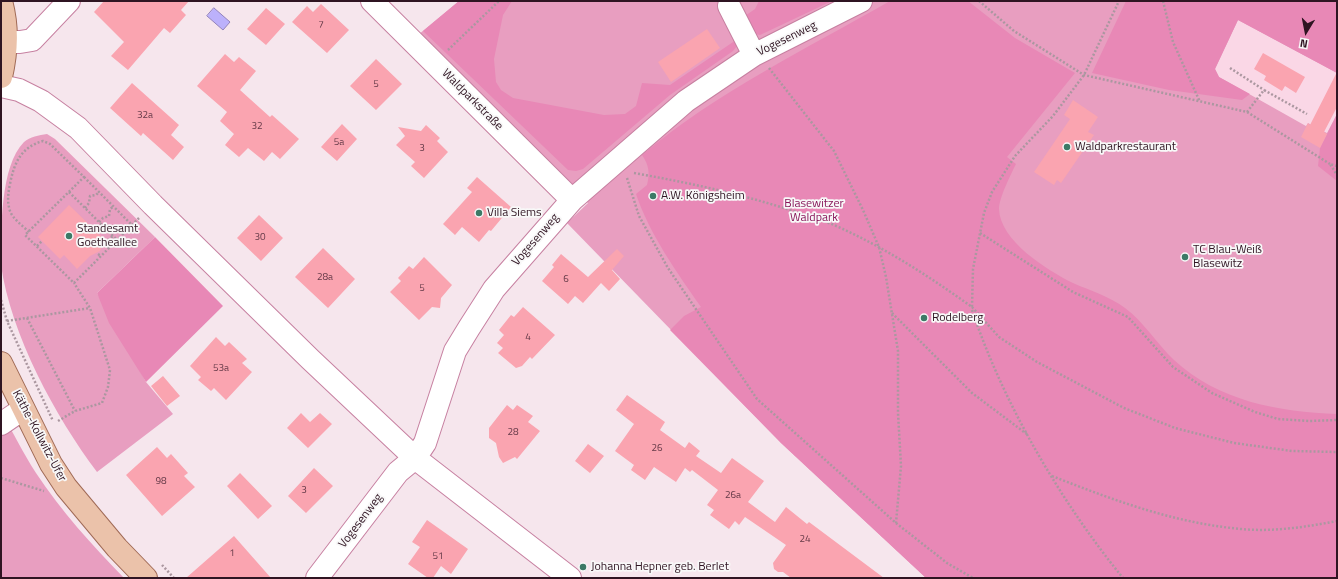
<!DOCTYPE html>
<html>
<head>
<meta charset="utf-8">
<style>
	body { margin:0 }
	#map { position:relative; width:1338px; height:579px; overflow:hidden; background:#f6e6ed; font-family:"Titillium Web",sans-serif }
	canvas { display:block }
	.frame { position:absolute; inset:0; border:2px solid #2f1422; pointer-events:none }
	.north { position:absolute; left:1286px; top:12px; width:40px; height:40px; -webkit-text-stroke:3px #f8f8f8; paint-order:stroke; rotate:190deg; font-size:11px; font-weight:700; line-height:16px; text-align:center; color:#2f1422 }
	.north::after { content:''; display:block; margin:auto; width:14px; height:18px; background:#2f1422; clip-path:polygon(50% 0,100% 100%,50% 72%,0 100%) }
</style>
</head>
<body>
<div id="map">
<canvas width="1338" height="579"></canvas>
<div class="frame"></div>
<div class="north">N</div>
</div>
<script>
const g = document.querySelector('canvas').getContext('2d');
g.lineJoin = 'round';
function fill(path, color) {
  g.fillStyle = color;
  g.fill(path, 'evenodd');
}
function stroke(path, color, width, dash) {
  g.strokeStyle = color;
  g.lineWidth = width;
  g.lineCap = dash ? 'butt' : 'round';
  g.setLineDash(dash || []);
  g.stroke(path);
}
function drawText(font, color, halo, rows, align = 'center') {
  g.font = font + ' "Titillium Web",sans-serif';
  g.lineWidth = 3.5;
  g.setLineDash([]);
  g.textBaseline = 'middle';
  g.strokeStyle = halo;
  g.fillStyle = color;
  for (const [text, x, y, turn = 0] of rows) {
    g.save();
    g.translate(x, y);
    g.rotate((+turn || 0) * Math.PI / 180);
    g.textAlign = isNaN(turn) ? turn : align;
    if (halo) g.strokeText(text, 0, 0);
    g.fillText(text, 0, 0);
    g.restore();
  }
}
fill(new Path2D(`
	M1238,20L1337,73V114L1327,133L1308,123L1306,126L1219,77L1215,69Z`), '#fad7e6');
fill(new Path2D(`
	M459,1H1337V73L1238,20L1215,69L1219,77L1306,126L1308,123L1327,133L1337,114V578H926L781,443L567,223L588,203L418,35Z
	M47,134L55,139L155,237L97,293L146,382L173,414L97,472C55,416 11,335 1,265C1,230 0,166 24,142C30,137 39,135 47,134Z
	M1,412C13,432 23,453 36,473C61,511 92,545 124,578H1Z`), '#e89ec0');
fill(new Path2D(`
	M459,1H512L503,15L494,59L496,82L501,90L513,98L604,115L625,114L636,106L642,83L670,85L736,40L737,46L733,51L670,95L583,169L576,171L568,170L423,31Z
	M759,1H832L760,35L755,34L742,18L755,9Z
	M890,1H968L1015,38L1075,73L1007,157L1016,164C1011,174 999,198 999,209C1000,241 1047,270 1073,283C1091,291 1109,296 1125,308C1144,322 1157,344 1174,360C1218,401 1279,412 1337,414V578H926L781,443L670,330L684,316L701,307C676,271 650,235 636,194L647,185C650,173 649,165 642,155C717,92 806,49 890,1Z
	M1126,1H1337V73L1238,20L1215,69L1219,77L1250,94L1242,100L1169,90L1092,73Z
	M1337,114V181L1318,166L1320,148Z
	M155,237L223,306L146,382L109,323L97,293Z`), '#e888b6');
const water = new Path2D(`
	M214,8L230,22L223,30L207,16Z`);
fill(water, '#bcb1fb');
stroke(water, '#9282ba', 1);
fill(new Path2D(`
	M104,1H189L181,10L186,15L170,33L164,28L128,70L111,56L124,42L94,12Z
	M321,4L349,30L327,53L292,22L307,6L313,12Z
	M266,8L285,24L266,45L247,29Z
	M707,29L720,48L671,82L658,62Z
	M1263,53L1305,77L1296,93L1285,86L1282,91L1264,80L1266,76L1254,69Z
	M225,54L234,62L239,57L256,71L240,90L270,117L272,115L299,139L280,159L272,152L264,161L248,148L239,157L225,145L234,134L220,121L227,112L197,86Z
	M376,59L402,84L376,110L350,86Z
	M1337,72V107L1324,132L1327,134L1320,148L1301,137L1308,123L1310,125Z
	M132,83L179,125L171,135L184,147L173,160L143,133L141,136L110,108Z
	M1073,100L1098,117L1088,132L1094,135L1061,183L1057,180L1054,185L1034,172L1070,119L1064,115Z
	M342,124L357,139L337,161L321,147Z
	M426,125L440,138L437,141L448,152L424,178L411,166L415,162L396,145L405,136L398,127L421,131Z
	M477,177L511,207L491,231L489,230L479,242L462,227L455,235L443,224L472,192L467,188Z
	M69,205L101,236L99,238L101,248L100,251L90,256L77,269L64,255L60,259L38,237Z
	M259,215L283,238L261,261L237,238Z
	M323,248L355,279L328,308L295,277Z
	M617,249L624,256L612,270L620,279L609,291L601,283L583,303L575,296L568,304L542,281L554,267L552,265L561,254L588,277Z
	M424,257L452,285L441,298L440,308L432,307L419,320L390,292L401,281L398,278L409,266L413,269Z
	M523,307L555,335L532,359L530,357L522,366L516,368L498,353L503,348L497,343L504,335L499,330L511,315L514,317Z
	M216,337L225,346L229,342L247,359L242,363L252,372L226,400L214,388L211,391L198,380L201,377L190,366Z
	M163,376L180,396L167,406L151,386Z
	M627,395L665,422L660,430L685,448L689,442L700,451L696,456L721,473L732,458L764,481L748,502L775,522L786,507L807,524L809,522L884,578H791L783,572H778L774,569L773,563L786,545L745,517L739,525L735,521L729,529L710,515L714,510L707,505L718,490L692,470L690,472L685,468L676,482L654,467L645,480L631,470L634,465L615,451L634,424L616,410Z
	M507,405L513,410L517,405L533,416L528,422L540,431L517,459L515,457L503,463L499,457L496,443L489,438V428Z
	M301,413L310,422L320,413L332,424L308,448L287,428Z
	M588,444L604,456L590,473L575,461Z
	M157,447L167,458L171,454L188,473L184,476L195,487L162,516L126,475Z
	M314,468L333,486L306,513L288,496Z
	M240,473L272,506L258,519L227,486Z
	M427,520L468,549L451,574L441,566L433,578H428L408,564L420,547L412,542Z
	M234,536L271,578H186Z`), '#faa4b0');
const minor = new Path2D(`
	M372,1L572,200
	M729,6L754,55
	M7,42H20L32,40L69,1
	M1,86L19,90L41,101L78,128L153,205L310,359L415,458L570,578
	M1,424L23,409
	M317,578L398,472L415,458L425,443L455,351L469,328L494,289L572,200L686,101L754,55L861,1`);
const major = new Path2D(`
	M1,77C7,50 8,27 1,1
	M1,363L51,464L66,487L117,548L146,578`);
stroke(minor, '#c780a1', 24);
stroke(major, '#a06a56', 24);
stroke(new Path2D(`
	M979,1L1014,31L1084,75L1247,112L1330,164
	M1163,1L1173,42L1200,102
	M448,50L499,1
	M769,68L834,151L863,210L879,247L886,277L898,351V413L901,466L896,523
	M1230,68L1264,90
	M1247,112L1264,90L1307,114
	M1337,166L1330,164L1337,175
	M634,173C690,183 742,194 796,212C808,216 822,220 834,225C884,247 927,275 972,307L973,269L984,213L992,192L1015,156L1053,116L1084,75L1119,1
	M84,177L132,225L74,283L25,235Z
	M627,178L639,216L668,268L757,399L896,523L947,563L973,578
	M69,192L117,240
	M85,208L89,203L90,196L96,195L99,192
	M99,222L103,218L109,216L110,209L114,206
	M132,225L139,218
	M29,232C23,226 13,219 10,211C7,202 8,194 10,184C14,163 21,147 43,141L50,144L84,177
	M980,233L1073,292L1128,317L1173,367L1212,393L1255,412L1278,419L1310,421L1337,420
	M99,238L109,248
	M105,243L113,236
	M37,246L42,241
	M98,254L101,256
	M1,300L7,321L53,421
	M972,307L999,337L1037,362L1124,408L1175,428L1234,443L1292,451L1337,452
	M972,310C1003,403 1061,502 1123,578
	M892,313L972,393L1028,435
	M27,318L75,411
	M7,321L90,308
	M58,421L75,411L102,403L108,387L110,370L90,308L74,283
	M1052,476C1113,500 1174,523 1241,529C1273,532 1306,527 1337,521
	M1,478L44,491
	M162,565L174,578`), '#ab97a0', 2.5, [2, 2]);
stroke(minor, '#fff', 22);
stroke(major, '#ebc2aa', 22);
for (const [x, y, r, color] of [
	[1067,147,4,"#3c7966"],
	[653,196,4,"#3c7966"],
	[479,213,4,"#3c7966"],
	[69,236,4,"#3c7966"],
	[1185,257,4,"#3c7966"],
	[924,318,4,"#3c7966"],
	[583,567,4,"#3c7966"]
]) {
  const dot = new Path2D();
  dot.arc(x, y, r, 0, 2 * Math.PI);
  g.fillStyle = color;
  g.fill(dot);
  stroke(dot, '#f8f8f8', 1.5);
}
drawText('10px', '#623846', null, [
	["7",321,26],
	["5",376,85],
	["32a",145,116],
	["32",257,127],
	["5a",339,143],
	["3",422,149],
	["30",260,238],
	["28a",325,278],
	["6",566,280],
	["5",422,289],
	["4",528,338],
	["53a",221,369],
	["28",513,433],
	["26",657,449],
	["98",161,482],
	["3",304,491],
	["26a",733,496],
	["24",805,540],
	["1",232,554],
	["51",438,557]
]);
drawText('12px', '#2f1422', '#f8f8f8', [
	["Vogesenweg",787,39,-26],
	["Waldparkstraße",472,100,45],
	["Vogesenweg",536,240,-49],
	["Käthe-Kollwitz-Ufer",39,436,62],
	["Vogesenweg",361,521,-53]
]);
drawText('12px', '#2f1422', '#f8f8f8', [
	["Waldparkrestaurant",1075,147],
	["A.W. Königsheim",661,196],
	["Villa Siems",487,213],
	["Standesamt",77,229],
	["Goetheallee",77,243],
	["TC Blau-Weiß",1193,250],
	["Blasewitz",1193,264],
	["Rodelberg",932,318],
	["Johanna Hepner geb. Berlet",591,567]
], 'left');
drawText('12px', '#89185b', '#f8f8f8', [
	["Blasewitzer",814,204],
	["Waldpark",814,218]
]);
</script>
</body>
</html>
